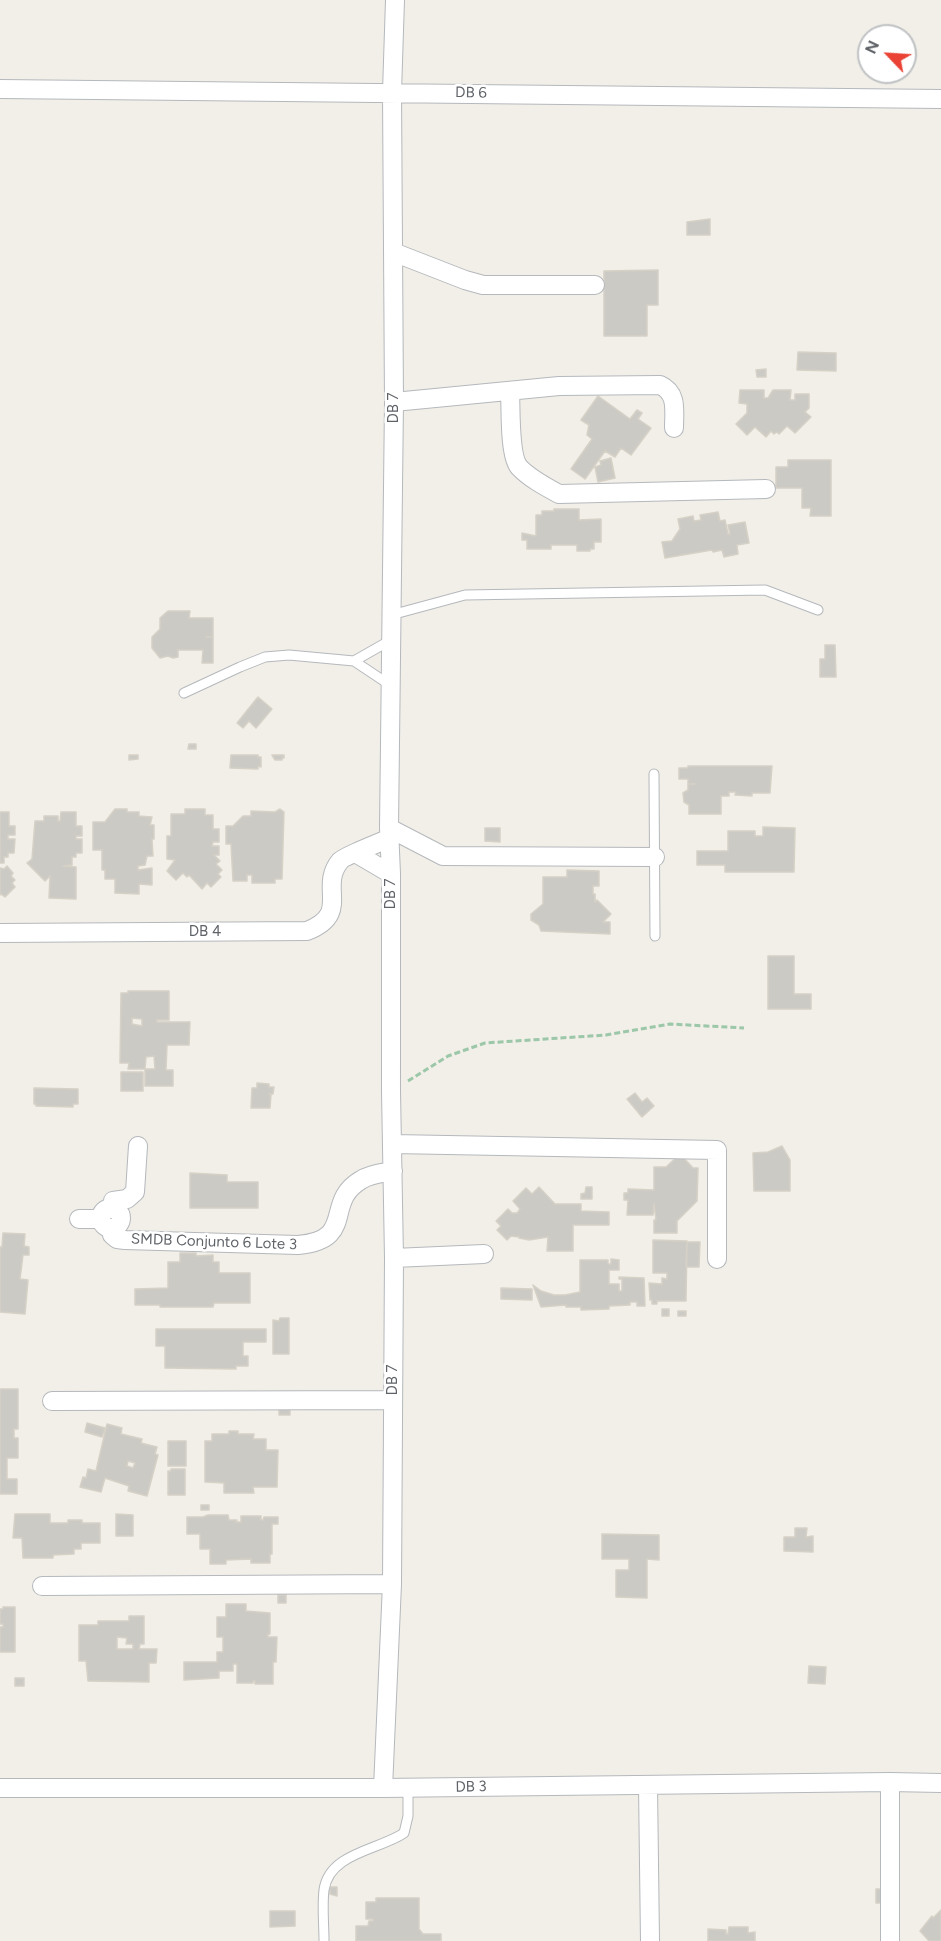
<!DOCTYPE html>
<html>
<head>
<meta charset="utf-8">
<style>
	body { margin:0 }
	#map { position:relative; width:941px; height:1941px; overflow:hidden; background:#f1efe8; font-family:Figtree,sans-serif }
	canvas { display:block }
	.north { position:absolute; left:857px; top:24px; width:60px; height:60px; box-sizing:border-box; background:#fff; border:2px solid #bfc1c3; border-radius:50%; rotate:295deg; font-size:16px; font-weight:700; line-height:24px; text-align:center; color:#5f6368 }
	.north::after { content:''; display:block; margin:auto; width:21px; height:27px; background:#ea4335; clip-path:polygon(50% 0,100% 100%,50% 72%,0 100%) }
</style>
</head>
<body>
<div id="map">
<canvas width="941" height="1941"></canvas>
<div class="north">N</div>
</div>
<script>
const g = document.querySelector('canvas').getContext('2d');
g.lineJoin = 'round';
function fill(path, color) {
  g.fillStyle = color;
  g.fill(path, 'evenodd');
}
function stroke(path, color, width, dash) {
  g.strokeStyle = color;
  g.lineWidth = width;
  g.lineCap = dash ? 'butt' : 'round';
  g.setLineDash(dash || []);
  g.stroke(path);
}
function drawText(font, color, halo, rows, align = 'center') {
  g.font = font + ' Figtree,sans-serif';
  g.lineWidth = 5;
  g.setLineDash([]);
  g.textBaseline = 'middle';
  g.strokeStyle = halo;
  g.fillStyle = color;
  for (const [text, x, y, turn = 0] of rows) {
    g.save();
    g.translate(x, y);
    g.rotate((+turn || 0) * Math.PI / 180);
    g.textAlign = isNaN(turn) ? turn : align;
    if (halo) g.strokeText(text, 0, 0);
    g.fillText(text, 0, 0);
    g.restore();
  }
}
const building = new Path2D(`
	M710,219V235H687V222Z
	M658,270V305H647V336H604V271Z
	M798,352L836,353V371L797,370Z
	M766,369V377H757L756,370Z
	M740,390H764V398H768L773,390H791L790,400H795V394H809V408L805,412L811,417L795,433L787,426L779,434L777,432L774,434L771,431L766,437L755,427L747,435L736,424L747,413V404L739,403Z
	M598,396L630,419L637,410L642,413L638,419L651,428L631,455L621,448L615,457L605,451L585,479L571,469L592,439L587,435L589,425L581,420Z
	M611,458L615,478L598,482L595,467L601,465L600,461Z
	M788,460H831V516H810L811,508H802V488H776V467H788Z
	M554,509H579V520L601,519V542H594V549H590V551H577V545H551V549H527V540H522V533L536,536V515H542V511H554Z
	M718,512L720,521L725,520L728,534H730L728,525L745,522L749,543L737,545L738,554L724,557L722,550L713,552L712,550L665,558L662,542L672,541L680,529L678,519L693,516L694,521L701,520L700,515Z
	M168,611H190L189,618H213V637H206H213V663H202L203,650H178V657L173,658L168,656L160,658L152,648V637L160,629V618Z
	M825,645H835L836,677H820V659H825Z
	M258,697L272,709L256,728L249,721L243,728L237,723Z
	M189,744H196V749H188Z
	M129,755H138V759L129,760Z
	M231,755H258V757H261V767L258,766V769L230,768Z
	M272,755H284V758H282V760H275Z
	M688,766H772L770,793H752V796L735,795L736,792H729V796H721V814H689V805L684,802L683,793L688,790V784H695H688V779H679V768H688Z
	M115,809H127V812H139V816L152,817L150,825H154V839H152L153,856H147L145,865L138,866V870L152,868V885L139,884V894L115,893V879H105V870H102V850H93V822H105Z
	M185,809H205V815H213V829H219V842H213L212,846H219V855H214L220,861L216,864L222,870L218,874L221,877L211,887L207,883L202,889L189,875L187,877L183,873L176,880L167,871L175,860L167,859V836H171V814H185Z
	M280,809L284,812L282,879H275V883H252V875H247V881H233L231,844H226V826H233L243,816H251V811L275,812Z
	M0,812H9V826H15V835H8V839H15L14,853H8V857H4V863H0Z
	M61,812H76V826H82V836H76V839H82V853H76V857H72V865L63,866L76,867V899L49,898L50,876L45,881L27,863L32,859L35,821H44V816H58V821H60Z
	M763,827L795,828L794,872H725V865H697V851H728V831H755V836H763Z
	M485,828H500V842L485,841Z
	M7,866L13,873L11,876L15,880L12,883L15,887L5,897L1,894L0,895V868L4,869Z
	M567,870L599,871V886H593V894H595V902L597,900L611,914L603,922H610V934L541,931L539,925L531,920V914L543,904V877H567Z
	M768,956H794V994H811V1009H768Z
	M128,991H169V1020H157V1022H190L189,1045H167L166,1070H173V1086H145V1069H128L129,1063H120L121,993H128ZM132,1018L142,1019V1026L132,1024ZM154,1056L155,1069H145L146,1057Z
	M121,1072H143V1091H121Z
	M257,1083L269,1084V1087H274L273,1094H269L271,1095L270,1108H251L252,1088H257Z
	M34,1088L78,1089V1104H73V1107L36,1106V1104H34Z
	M635,1093L642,1102L647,1098L654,1106L642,1117L627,1099Z
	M782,1146L790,1160V1191H754L753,1153L768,1152Z
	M680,1154L693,1168H698L697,1201L677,1221V1233H654V1220H656L654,1204L653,1215H627L628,1200H624V1193H628V1189L654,1190V1167H666Z
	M190,1173L227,1175V1182H258V1208H190Z
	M539,1187L555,1204H581V1211L609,1212V1225H573V1251H547L548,1237L529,1240L519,1238V1237L511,1236L507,1240L497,1230L501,1226L496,1221L508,1209L512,1213H517L520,1209L513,1201L526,1188L532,1194Z
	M586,1187H592V1199H581V1194L585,1193Z
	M3,1233L25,1234L24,1246L29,1247V1255H23L20,1279L28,1280L25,1314L0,1312V1247H2Z
	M653,1240L687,1241L686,1301H657V1304H652V1300H650L649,1283L662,1284V1278L667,1279V1273H653Z
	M687,1242H700L699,1267H686Z
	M180,1253H196V1256L213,1255V1262H219V1273H250V1303H214L213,1307H160V1305H135V1289L168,1288V1262H180Z
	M611,1259L619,1260V1270H609V1284H619V1291H622V1279H619V1277L644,1278L645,1306H637V1302H630V1305L609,1306V1309L581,1310V1307H566V1305L541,1307L533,1285L541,1291L554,1295H565L580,1292V1260H608V1264H611Z
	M501,1288L532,1289V1300L501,1299Z
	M662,1309H669V1316H662Z
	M678,1311H686V1316H678Z
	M280,1318H289V1354H273V1320L279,1321Z
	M156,1329H266V1342H243V1356H248V1366H236V1369L165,1368V1346H156Z
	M0,1389H18V1429H14V1438H18V1458H7V1479H17V1494H0Z
	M290,1400V1415H279V1407Z
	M87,1423L105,1428L102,1437L85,1432Z
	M107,1424L122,1428L121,1434L142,1439L141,1443L157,1447L155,1454L158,1455L147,1496L128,1491L129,1486L105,1478L101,1492L80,1487L83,1477L86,1478L88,1469L96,1471ZM128,1461L135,1463L133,1468L127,1466Z
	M229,1431H238V1434H254L253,1439H266V1450H278L277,1487H253L254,1493H224V1483L205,1482V1441H212V1434H229Z
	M168,1441H186V1466H168Z
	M171,1469H185V1495H168V1471H171Z
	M201,1505H209V1510H201Z
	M15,1514H50V1523H68V1520H82V1523H100V1543H81V1549H74V1554L53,1555V1558H23L22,1538H13Z
	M116,1514L133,1515V1536H116Z
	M208,1515H228L229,1520H237L236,1522H241V1516H261V1520H263L264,1517H278V1524H272V1554H270V1563H251V1559L226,1560V1564H210V1549H200V1534H187V1517H203Z
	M795,1528H807L806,1537L813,1536V1552L784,1551V1537H795Z
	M602,1534L659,1535V1560L647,1559V1598L616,1597V1570H629V1559H602Z
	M278,1595H286V1603H278Z
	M226,1604H246V1611L270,1613V1634H268V1637H277L276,1662H273V1684H255V1681H253V1683H237V1664H233V1671H219V1678L184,1680V1662H217V1652H223V1637H217V1617H226Z
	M3,1607H15V1652H0V1627H3V1624H0V1609H3Z
	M129,1616H144V1644H140L139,1649H157L156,1663H149V1682L88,1681L86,1661H79V1625H98V1621H129ZM117,1637L127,1638L126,1644H133V1649H117Z
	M809,1666L826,1667L825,1684L808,1683Z
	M15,1678H24V1686H15Z
	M330,1887H337V1896L330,1894Z
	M876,1889H885L886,1903H876Z
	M376,1898H419V1929L423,1934H441V1941H356V1926H368L369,1921H373V1919H366V1902H376Z
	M941,1910V1941H929L920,1931L932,1916L933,1918Z
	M270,1911H295V1926L270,1927Z
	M729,1927H748V1933L755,1932V1941H708V1929L726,1930V1934H728Z`);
fill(building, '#cccac5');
stroke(building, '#d6d1c6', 1.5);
const service = new Path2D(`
	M391,615L465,595L765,590L818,610
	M354,661L391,640
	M184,693L240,667L265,657L289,655L354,661L390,685
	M654,774L655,936
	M324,1941C324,1925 322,1906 324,1890C329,1853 379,1850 404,1833L408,1816V1788`);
const minor = new Path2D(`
	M0,89L941,99
	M393,252L465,280L483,285H595
	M510,391C511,408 509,455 519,467C529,478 546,487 559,494L766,489
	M394,402L559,386L660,385C678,393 674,411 674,428
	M389,828L443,856L655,857
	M357,854L391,874
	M0,933L307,931C352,913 318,888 340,861C343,857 381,842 390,838
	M393,1144L717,1150V1259
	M101 1218a10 10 0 1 1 20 0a10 10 0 1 1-20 0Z
	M112,1209L113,1201L127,1199L135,1192L138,1146
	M79,1219H101
	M111,1228L112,1235L117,1239L125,1240L298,1245C357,1240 323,1202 361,1180C370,1174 383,1173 393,1171
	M394,1258L484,1254
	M52,1401L393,1400
	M42,1586L392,1584
	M648,1785L650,1941
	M0,1788H383L890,1782L941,1783
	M383,1788L392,1584L394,1258L391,1091V874L389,828L394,402L392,92L395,0
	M890,1941V1782`);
stroke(service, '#b5b8bc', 11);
stroke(minor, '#b5b8bc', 20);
stroke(new Path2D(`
	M408,1081L448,1056L485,1043L606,1035L670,1024L744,1028`), '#9cc7a9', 3, [6, 3]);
stroke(service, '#fff', 9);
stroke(minor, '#fff', 18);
drawText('15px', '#5f6368', '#fff', [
	["DB 6",471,93,1],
	["DB 7",394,408,-90],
	["DB 7",391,894,-90],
	["DB 4",205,932],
	["SMDB Conjunto 6 Lote 3",214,1242,2],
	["DB 7",393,1380,-90],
	["DB 3",471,1787,-1]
]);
</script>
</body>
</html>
